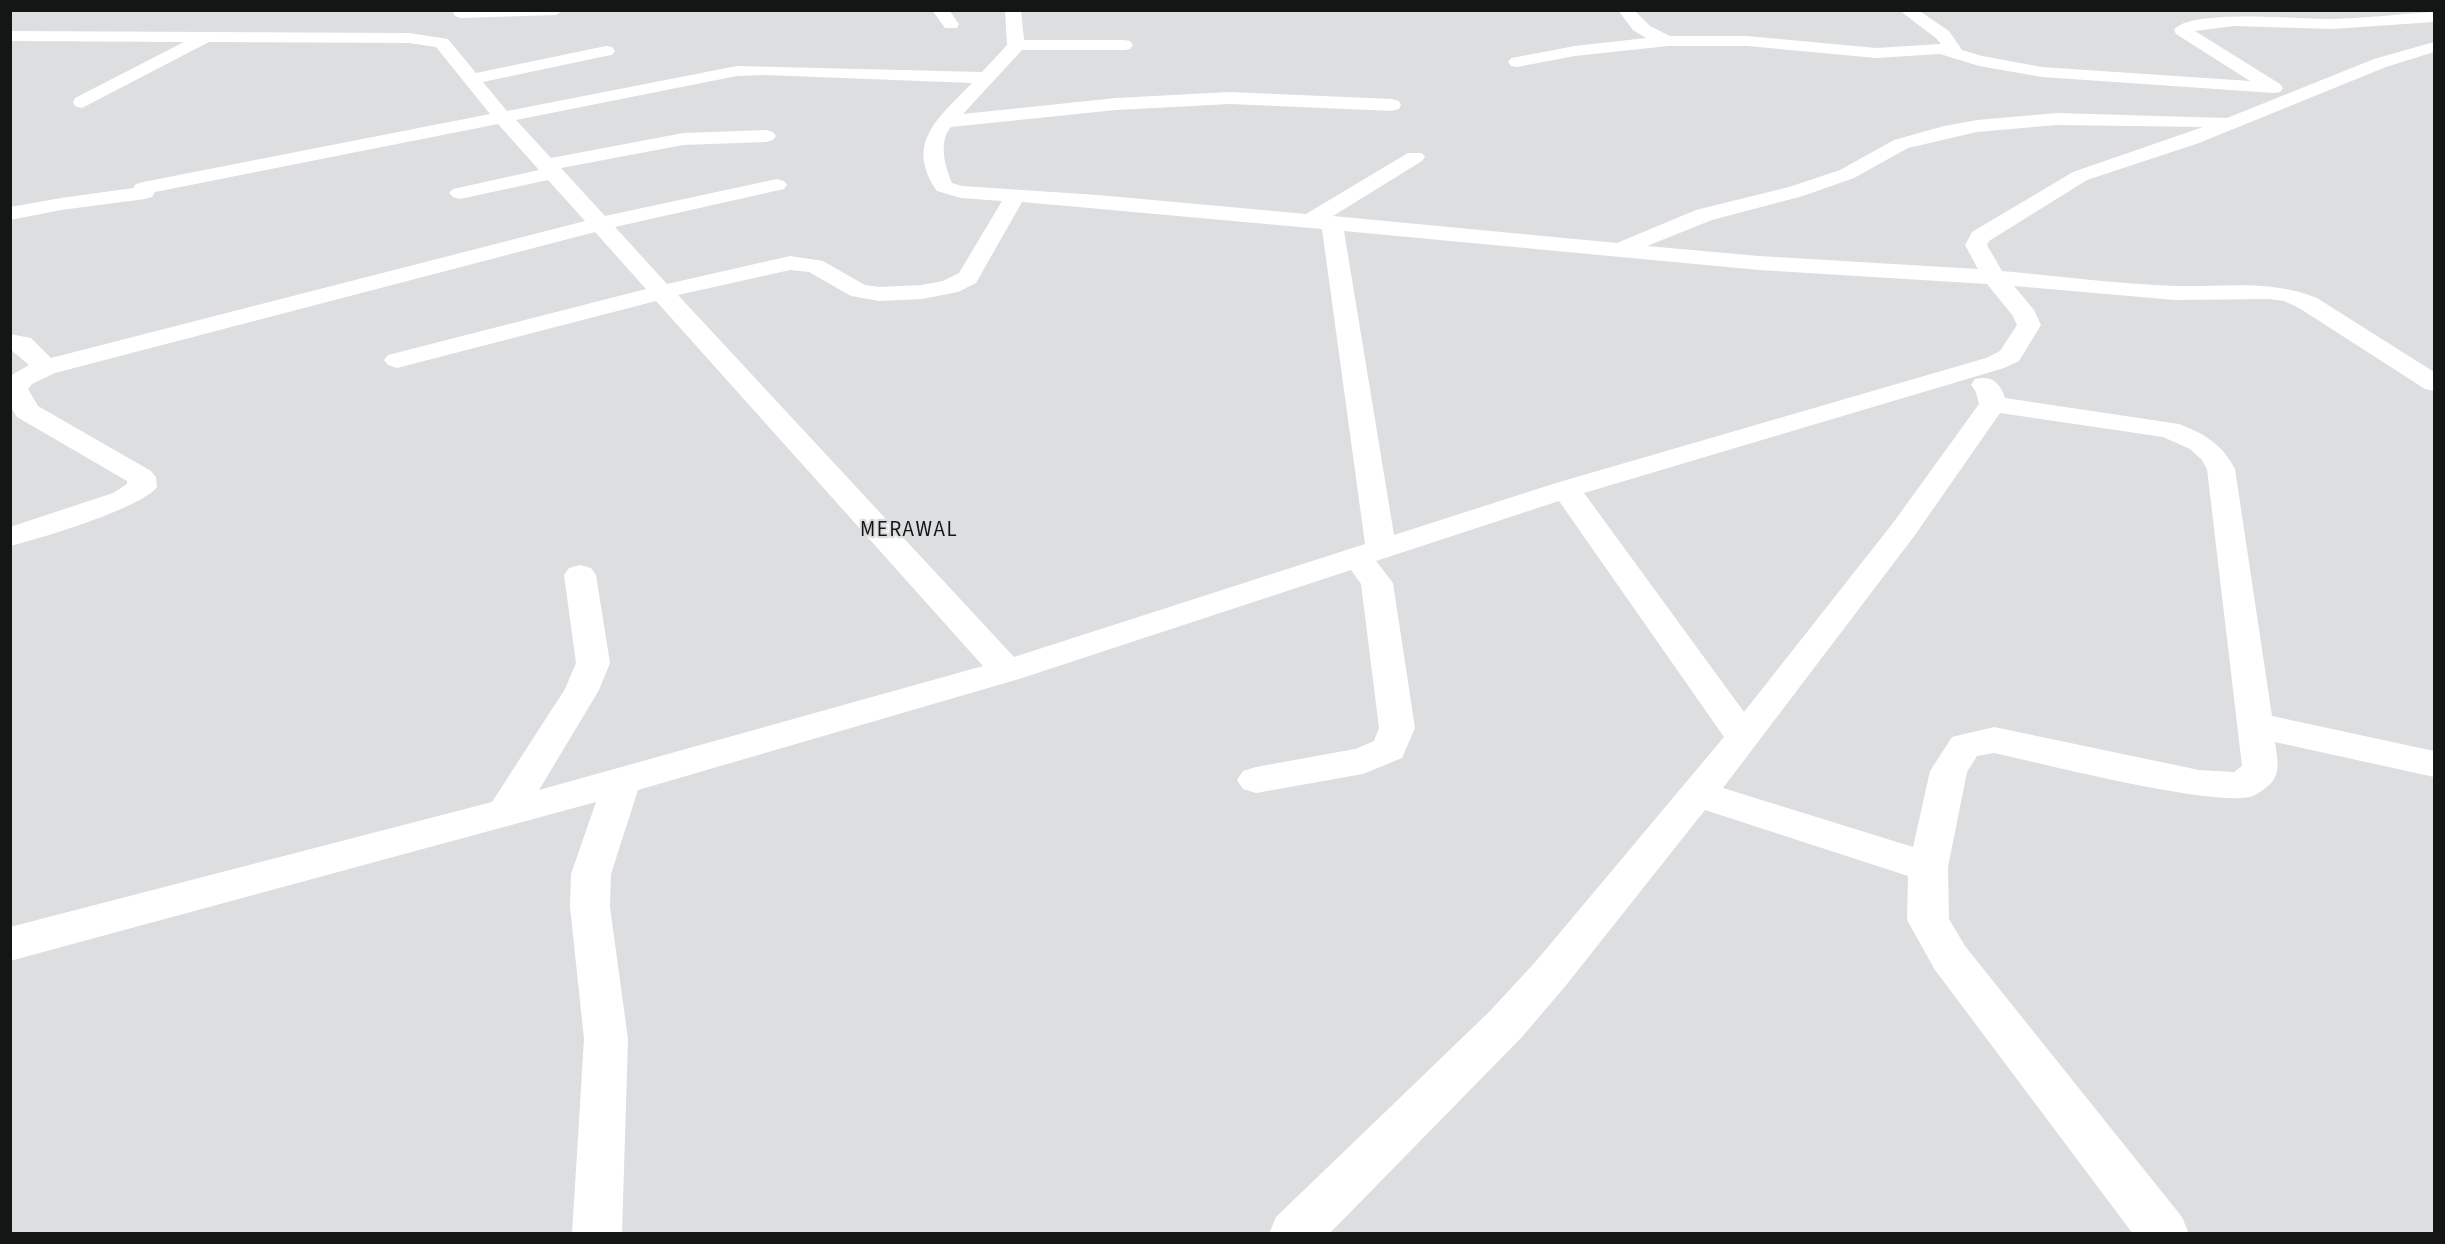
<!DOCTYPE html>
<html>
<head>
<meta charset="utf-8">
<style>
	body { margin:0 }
	#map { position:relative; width:2445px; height:1244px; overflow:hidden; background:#dddee0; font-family:"Source Sans 3",sans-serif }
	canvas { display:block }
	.frame { position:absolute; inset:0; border:12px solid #141515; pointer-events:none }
</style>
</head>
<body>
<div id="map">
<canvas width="2445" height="1244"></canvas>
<div class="frame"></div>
</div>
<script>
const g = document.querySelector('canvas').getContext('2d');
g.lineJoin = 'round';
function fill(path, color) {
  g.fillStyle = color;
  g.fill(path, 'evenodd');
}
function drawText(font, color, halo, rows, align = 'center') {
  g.font = font + ' "Source Sans 3",sans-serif';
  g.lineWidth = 4.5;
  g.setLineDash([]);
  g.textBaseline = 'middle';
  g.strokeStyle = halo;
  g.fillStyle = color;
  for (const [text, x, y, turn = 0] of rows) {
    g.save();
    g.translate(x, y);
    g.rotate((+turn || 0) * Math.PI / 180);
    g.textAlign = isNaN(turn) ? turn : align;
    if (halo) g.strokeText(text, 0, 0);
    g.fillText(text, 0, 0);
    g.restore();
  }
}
fill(new Path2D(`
	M455,10H564L556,15L461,18L455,16L453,13Z
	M932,10H949L959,24L957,28H945Z
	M1005,10H1021L1024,40H1124L1130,41L1133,45L1130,49L1124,50H1022L963,114L1116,98L1230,92L1392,99L1399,101L1401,105L1399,109L1392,111L1230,104L1116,110L951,127C938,141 945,167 952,183L962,186L1098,195L1306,214L1408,153H1422L1425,157L1422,161L1333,216L1617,243L1696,210L1789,187L1840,170L1894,140L1944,126L1977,120L2057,113L2227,118L2374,59L2434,42V52L2386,67L2199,143L2087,180L1989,241L1987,245L2002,271C2060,276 2118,284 2176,286C2224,287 2271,279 2317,298L2434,372V391L2425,389L2299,308L2284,301L2269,299L2175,300L2014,286L2034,310L2041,325L2019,361L2004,368L1584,493L1744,712L1893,523L1979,404L1976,392L1971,385L1975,379C1991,375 2000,382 2005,398L2179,424C2205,434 2222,444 2235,469L2272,716L2434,751V777L2275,742C2279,769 2282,780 2255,795C2227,811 2036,762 1994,753L1977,756L1967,772L1948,867L1949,919L1965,946L2182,1217L2189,1234H2133L1935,970L1907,920L1908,876L1705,810L1567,984L1522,1037L1329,1234H1269L1276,1217L1490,1011L1537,960L1724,737L1559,501L1376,561L1393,583L1415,728L1402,758L1363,774L1256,793L1243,789L1237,780L1243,771L1256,767L1355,749L1374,741L1379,728L1361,584L1351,570L1019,679L638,790L611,874L610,907L628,1039L622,1234H572L584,1039L570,907L571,874L596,802L10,961V927L492,802L565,689L576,663L564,575L569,568L580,565L591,568L596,575L610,663L599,690L539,790L983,666L656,301L397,368L388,365L384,360L388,355L646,289L595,232L55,373L32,384L28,389L38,406L151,471L156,477L157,487C142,508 39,539 10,546V527L113,493L127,484V481L17,417L10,406V376L29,365L10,349V334L31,338L51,358L585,221L548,180L460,199L453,197L449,193L453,189L539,170L498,124L155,192L152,197L145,199L61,210L10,220V207L61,198L133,188L136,184L143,182L490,114L436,47L409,43L209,42L82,108L75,106L73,102L75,98L184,42L10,41V31L409,33L448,39L476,73L606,46L612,47L615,51L612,55L606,56L483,82L507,111L737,66L982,72L1007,45ZM765,75L972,83C941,116 903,142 937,191L961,198L1002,201L959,273L943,281L922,285L879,287L865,285L823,261L790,256L667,284L615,227L784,189L787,185L784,181L777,179L605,216L561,168L683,145L766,142L773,140L776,136L773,132L766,130L683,133L551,158L516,120L737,76ZM2057,125L2203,127L2073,172L1972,232L1965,245L1978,269L1759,256L1647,246L1712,220L1803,196L1854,178L1908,148L1977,132ZM1022,202L1322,229L1365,544L1014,657L678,295L790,270L809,272L851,296L879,301L922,299L958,292L976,283ZM1344,231L1759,270L1987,284L2013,316L2017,325L2000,351L1986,358L1556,483L1394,535ZM2000,413L2163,437L2190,449L2202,460L2207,469L2242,766L2234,772L2199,770L1994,727L1952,737L1930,771L1913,847L1723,788L1915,535Z
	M1618,10H1634L1650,26L1670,36H1747L1876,48L1941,44L1937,39L1899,10H1918L1949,31L1962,50L1982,56L2042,67L2250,81L2176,34L2174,30C2190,8 2303,20 2332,19C2366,18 2400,14 2434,12V22L2332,29L2234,26L2195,31L2280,84L2283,88L2280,92L2274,93L2042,77L1979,66L1940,54L1876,58L1747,46H1668L1575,56L1517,67L1511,66L1508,62L1511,58L1517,57L1575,46L1646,38L1633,30Z`), '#fff');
g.letterSpacing = '1.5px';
drawText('21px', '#141515', '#dddee0', [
	["MERAWAL",909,531]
]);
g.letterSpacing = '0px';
</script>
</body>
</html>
